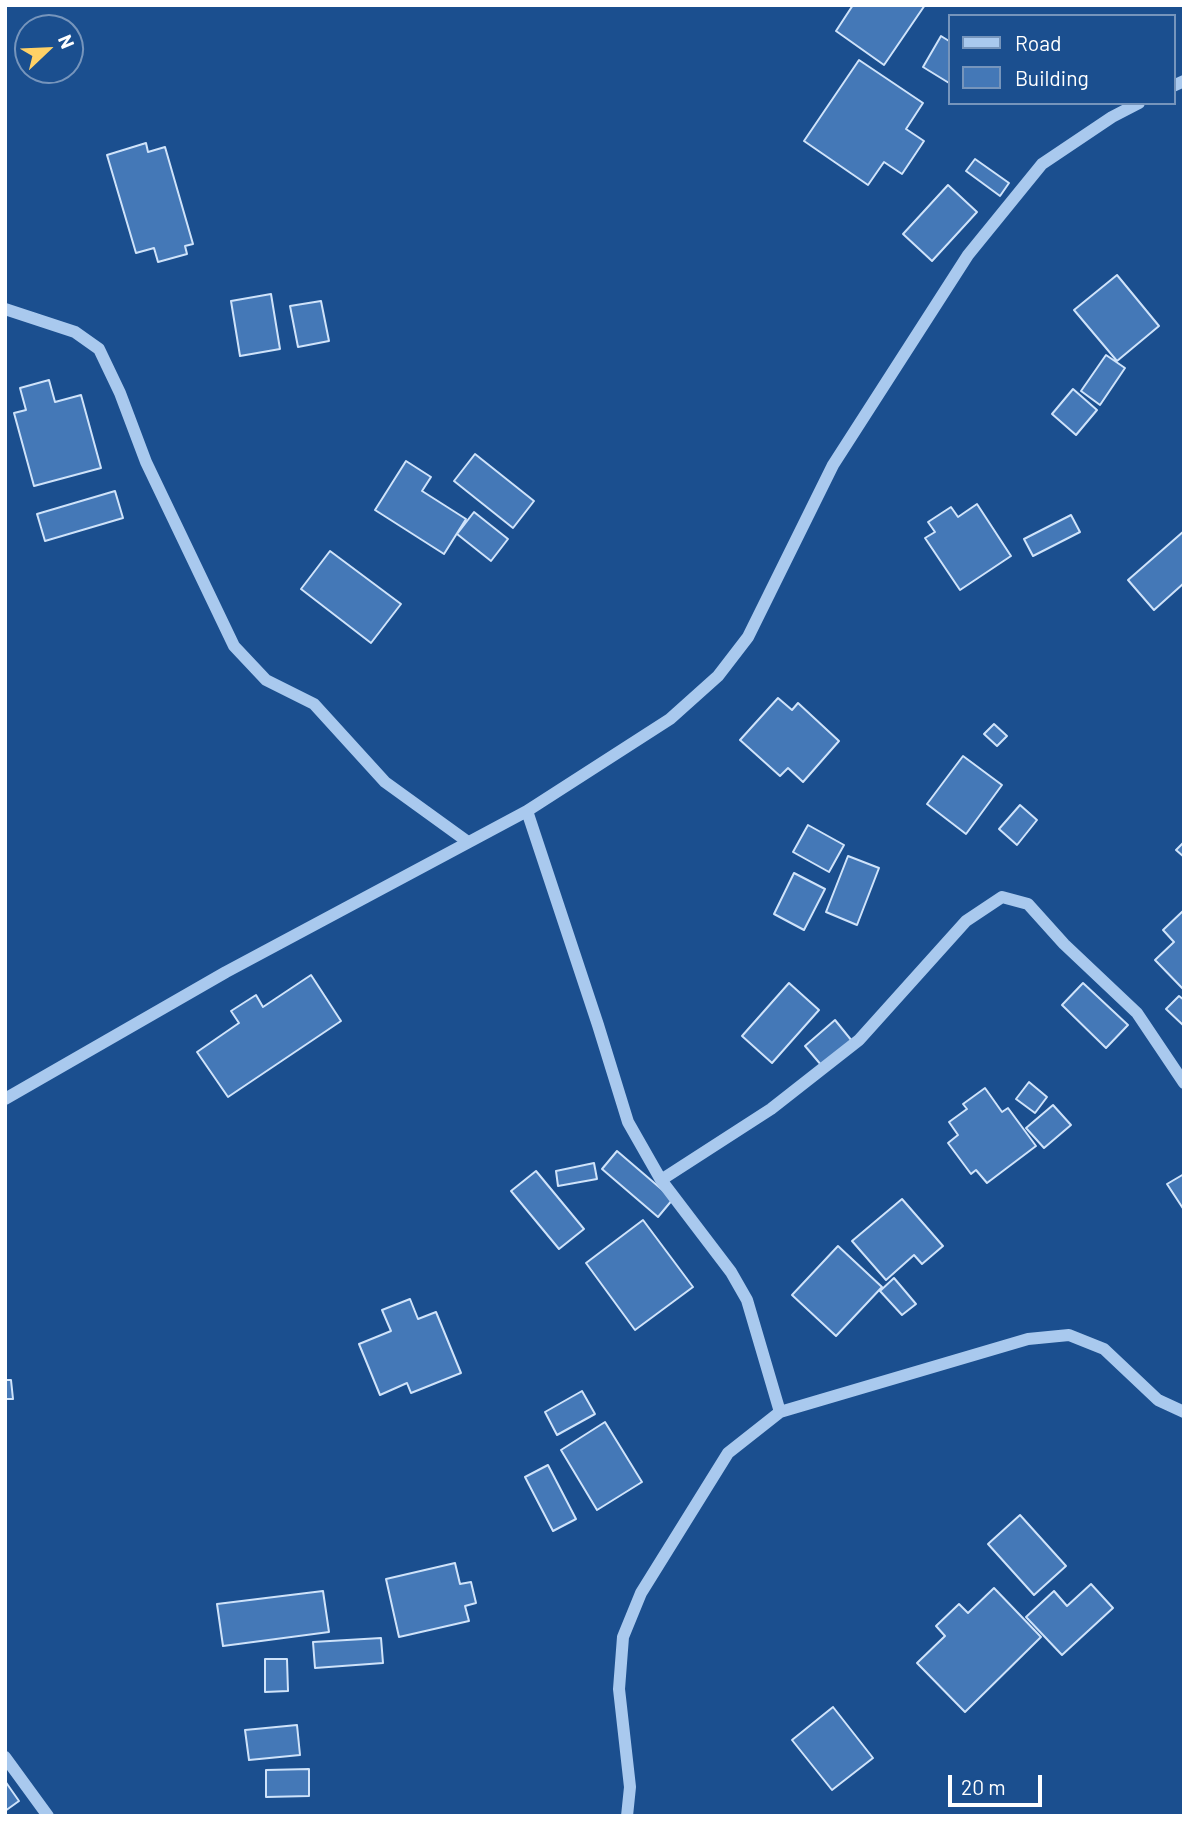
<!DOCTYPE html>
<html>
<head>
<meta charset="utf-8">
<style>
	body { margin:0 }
	#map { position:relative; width:1189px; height:1821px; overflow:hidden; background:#1b4f8f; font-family:Barlow,sans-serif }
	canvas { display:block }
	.frame { position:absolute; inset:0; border:7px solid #fff; pointer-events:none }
	.legend { position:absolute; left:948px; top:14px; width:228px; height:91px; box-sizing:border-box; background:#1b4f8f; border:2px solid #7695bc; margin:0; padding:9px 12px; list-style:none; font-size:21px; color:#fff }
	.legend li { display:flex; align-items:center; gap:14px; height:35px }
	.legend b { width:35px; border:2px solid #7695bc }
	.north { position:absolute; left:14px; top:14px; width:70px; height:70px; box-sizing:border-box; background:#1b4f8f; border:2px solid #7695bc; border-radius:50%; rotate:67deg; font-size:19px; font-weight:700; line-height:28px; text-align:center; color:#fff }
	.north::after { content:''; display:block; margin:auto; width:24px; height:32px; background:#ffd166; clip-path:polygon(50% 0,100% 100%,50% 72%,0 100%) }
	.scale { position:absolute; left:948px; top:1775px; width:94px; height:32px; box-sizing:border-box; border:4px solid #fff; border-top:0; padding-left:9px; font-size:21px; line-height:24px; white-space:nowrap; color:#fff; -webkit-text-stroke:5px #1b4f8f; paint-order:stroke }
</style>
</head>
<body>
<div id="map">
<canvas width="1189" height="1821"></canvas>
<div class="frame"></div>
<ul class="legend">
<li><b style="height:9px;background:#a9c9ee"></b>Road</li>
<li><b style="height:19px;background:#4478b7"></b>Building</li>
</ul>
<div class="north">N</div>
<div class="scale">20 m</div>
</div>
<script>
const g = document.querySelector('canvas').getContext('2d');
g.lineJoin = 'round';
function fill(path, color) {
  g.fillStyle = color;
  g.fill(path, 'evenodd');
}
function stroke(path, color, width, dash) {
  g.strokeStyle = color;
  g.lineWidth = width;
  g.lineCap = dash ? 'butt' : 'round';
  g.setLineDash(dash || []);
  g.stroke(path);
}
const building = new Path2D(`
	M853,5H925L884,65L836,31Z
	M941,36L949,41V83L923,67Z
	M859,60L923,103L906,129L924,141L902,174L884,162L868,185L804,141Z
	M146,143L148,152L165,147L193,244L185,246L187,254L158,262L154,248L136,253L107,155Z
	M975,159L1009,183L1000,196L966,171Z
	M948,185L977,212L932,261L903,234Z
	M1117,275L1159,326L1117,361L1074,310Z
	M271,294L280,349L240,356L231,301Z
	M321,301L329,341L298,347L290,306Z
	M1106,355L1125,368L1100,405L1081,391Z
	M49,380L55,402L81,395L101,468L34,486L14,413L26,410L20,388Z
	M1073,389L1097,410L1076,435L1052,414Z
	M475,454L534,501L513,528L454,481Z
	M406,461L431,477L422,491L466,519L444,554L375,510Z
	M115,491L123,518L45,541L37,514Z
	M977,504L1011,556L960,590L925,538L935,532L928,522L951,507L958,517Z
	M474,512L508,539L491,561L457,534Z
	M1071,515L1080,532L1033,556L1024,539Z
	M1184,531V583L1154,610L1128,580Z
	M330,551L401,604L371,643L301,589Z
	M778,698L792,710L798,703L839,741L803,782L788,768L780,776L740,740Z
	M994,724L1007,736L997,746L984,734Z
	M963,756L1002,785L966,834L927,804Z
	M1020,805L1037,820L1017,845L999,829Z
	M808,825L844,845L829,872L793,852Z
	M1184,842V857L1176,850Z
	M848,856L879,868L857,925L826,912Z
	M794,873L825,889L804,930L774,914Z
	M1184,910V990L1155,960L1174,942L1163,930Z
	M311,975L341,1021L228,1097L197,1052L239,1023L231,1011L256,995L263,1007Z
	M789,983L819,1010L772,1063L742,1036Z
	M1083,983L1128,1025L1106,1048L1062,1005Z
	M1179,996L1184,1000V1026L1166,1009Z
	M835,1020L852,1041L822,1066L805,1046Z
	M1029,1082L1047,1097L1035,1113L1016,1099Z
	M985,1088L1002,1112L1008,1108L1036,1146L987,1183L976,1170L971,1174L948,1143L958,1135L949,1122L967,1109L963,1104Z
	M1053,1105L1071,1125L1044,1148L1026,1128Z
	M617,1151L673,1199L658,1217L602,1169Z
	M594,1163L597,1179L558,1186L556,1171Z
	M536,1171L584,1229L559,1249L511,1191Z
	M1184,1174V1210L1167,1184Z
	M902,1199L943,1246L922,1264L914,1255L886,1280L852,1241Z
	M643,1220L693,1287L635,1330L586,1263Z
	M838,1246L882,1287L836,1336L792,1295Z
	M894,1278L916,1304L902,1315L880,1291Z
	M410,1299L418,1319L436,1312L461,1373L411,1393L407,1383L380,1395L359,1344L391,1331L382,1310Z
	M5,1380H11L13,1399H5Z
	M582,1391L595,1414L557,1435L545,1412Z
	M605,1422L642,1482L597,1510L561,1450Z
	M548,1465L576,1519L553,1531L525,1477Z
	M1020,1515L1066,1566L1034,1595L988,1544Z
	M455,1563L460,1584L471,1582L476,1603L465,1606L469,1621L399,1637L386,1579Z
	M1091,1584L1113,1608L1062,1655L1026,1617L1054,1591L1067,1606Z
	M994,1588L1041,1637L965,1712L917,1663L945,1636L936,1626L959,1604L968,1613Z
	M323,1591L329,1632L223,1646L217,1604Z
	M381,1638L383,1663L315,1668L313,1642Z
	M265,1659H287L288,1691L265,1692Z
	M833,1707L873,1758L832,1790L792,1740Z
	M297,1725L300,1755L249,1760L245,1730Z
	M309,1769V1796L266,1797V1770Z
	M5,1781L19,1801L5,1811Z`);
fill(building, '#4478b7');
stroke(building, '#cfe3fa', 2);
stroke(new Path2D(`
	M1173,86L1184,81
	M5,309L75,332L99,349L120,393L146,462L234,646L266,680L314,704L385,782L468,842
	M527,811L598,1025L628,1122L661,1180L731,1272L747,1300L780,1412
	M5,1099L226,972L527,811L670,719L718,676L748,637L833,465L968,255L1042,164L1112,117L1139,103
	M661,1180L771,1109L859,1040L966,921L1002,897L1028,904L1064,944L1137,1013L1184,1083
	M5,1757L48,1816
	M627,1816L630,1787L619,1689L623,1637L641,1593L728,1453L780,1412L1028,1339L1069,1335L1104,1349L1158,1400L1184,1412`), '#a9c9ee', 12);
</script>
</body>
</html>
